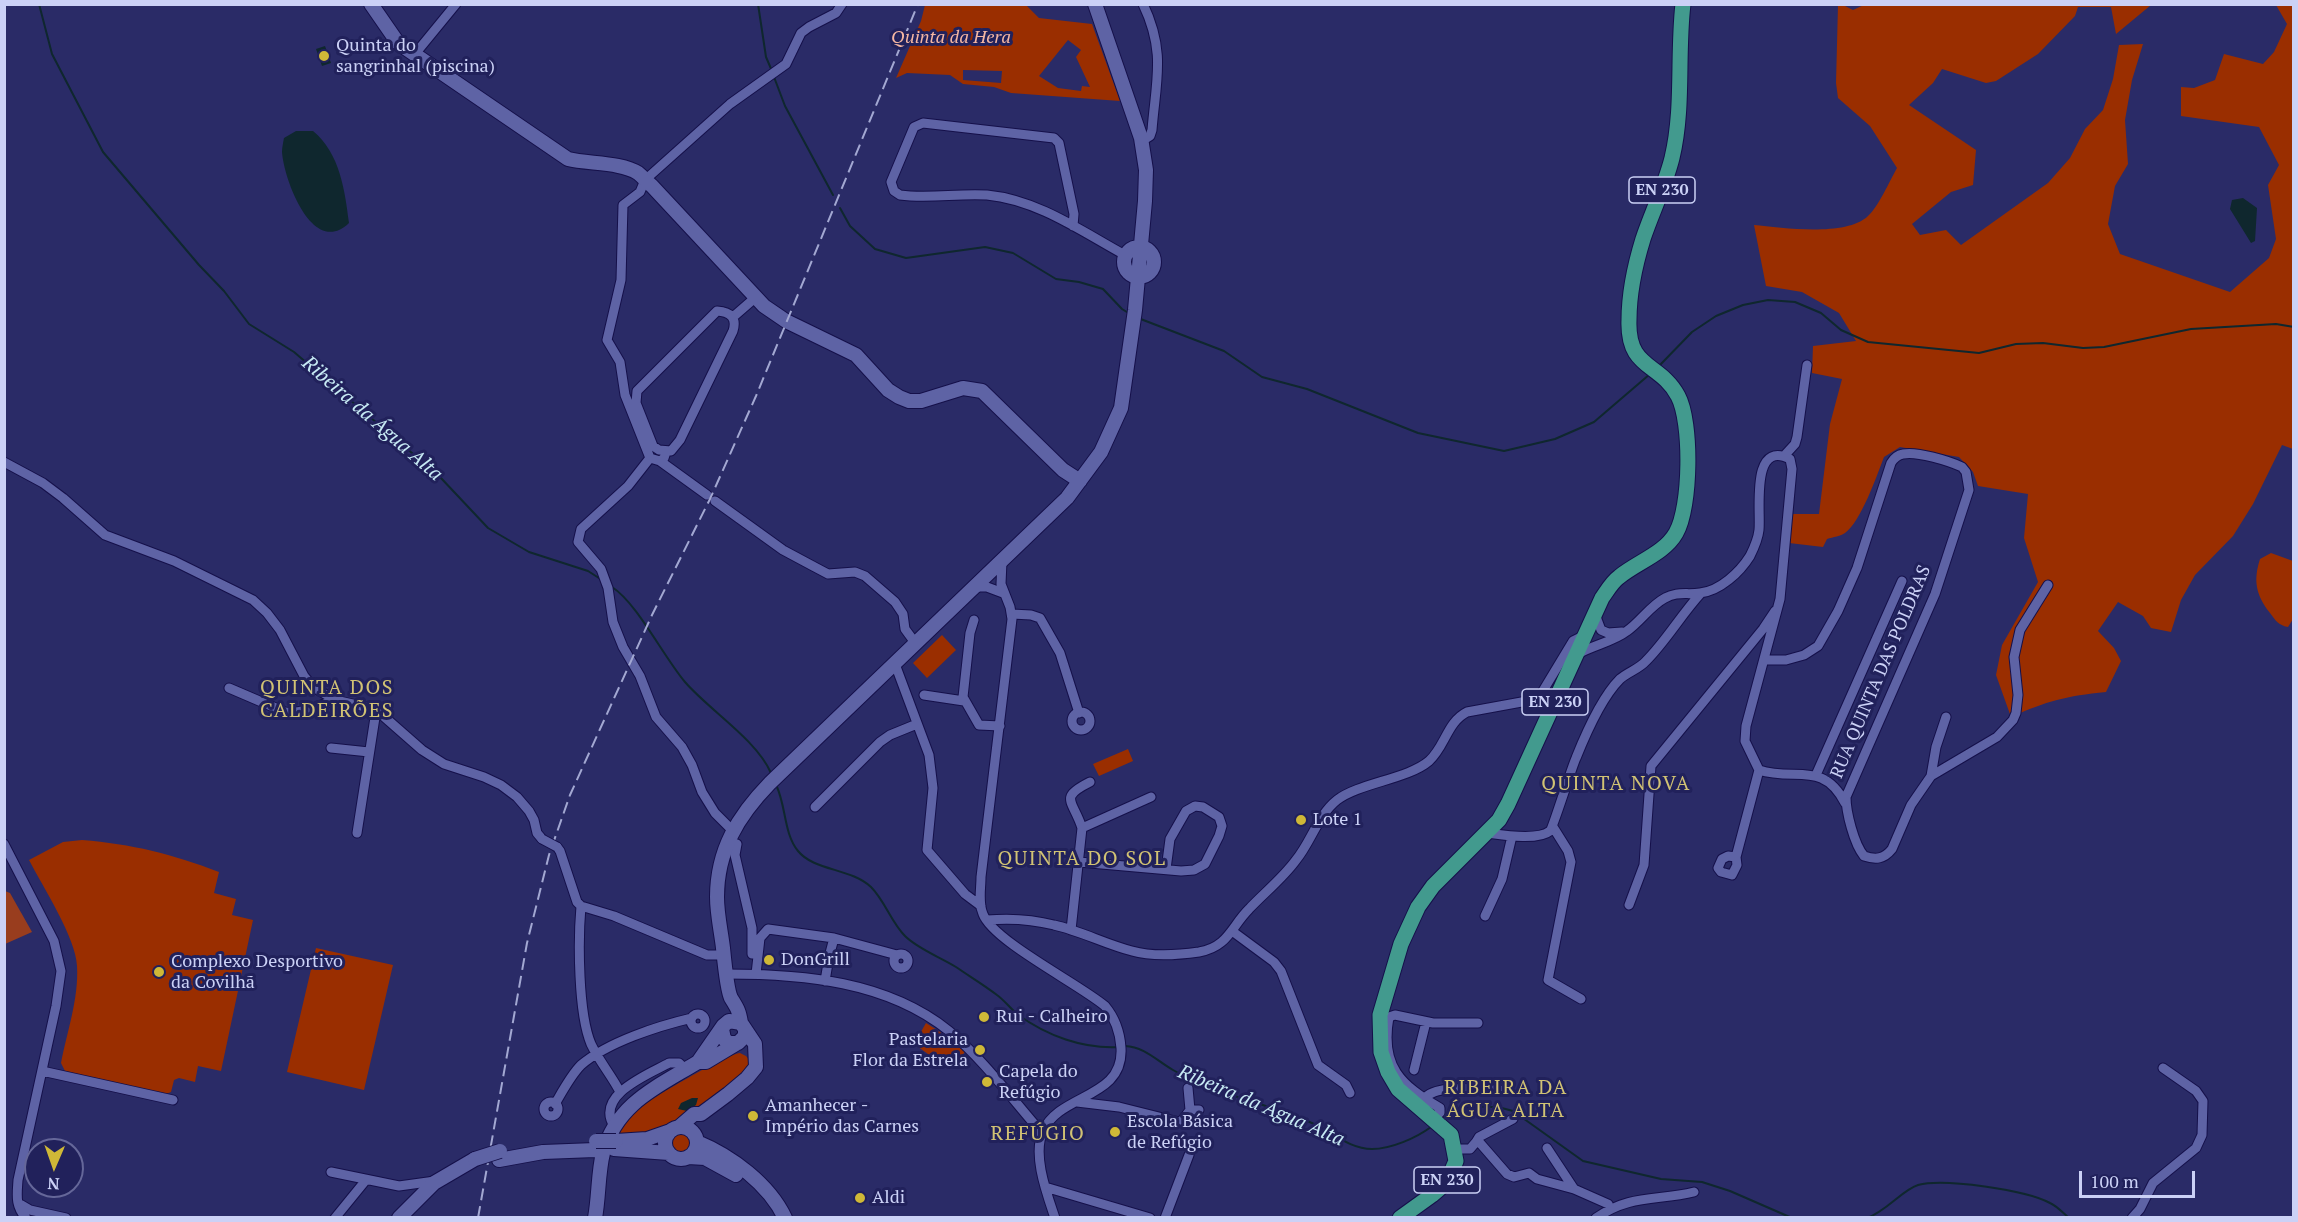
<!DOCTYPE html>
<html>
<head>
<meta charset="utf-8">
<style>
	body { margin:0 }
	#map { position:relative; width:2298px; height:1222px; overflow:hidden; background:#2a2b67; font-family:"PT Serif",serif }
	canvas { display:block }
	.frame { position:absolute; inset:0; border:6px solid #cbd1f6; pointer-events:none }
	.north { position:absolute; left:24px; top:1138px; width:60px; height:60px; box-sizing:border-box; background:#21215b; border:2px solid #656799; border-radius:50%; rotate:182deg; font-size:16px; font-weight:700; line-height:24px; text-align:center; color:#cbd1f6 }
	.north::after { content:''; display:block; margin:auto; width:21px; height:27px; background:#cfb837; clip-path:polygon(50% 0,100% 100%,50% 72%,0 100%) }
	.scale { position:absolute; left:2079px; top:1171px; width:116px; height:27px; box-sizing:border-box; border:3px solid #cbd1f6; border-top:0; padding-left:8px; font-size:18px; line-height:21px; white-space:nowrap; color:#cbd1f6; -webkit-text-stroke:4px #21215b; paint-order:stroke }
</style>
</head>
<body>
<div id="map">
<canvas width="2298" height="1222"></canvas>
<div class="frame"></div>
<div class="north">N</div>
<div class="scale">100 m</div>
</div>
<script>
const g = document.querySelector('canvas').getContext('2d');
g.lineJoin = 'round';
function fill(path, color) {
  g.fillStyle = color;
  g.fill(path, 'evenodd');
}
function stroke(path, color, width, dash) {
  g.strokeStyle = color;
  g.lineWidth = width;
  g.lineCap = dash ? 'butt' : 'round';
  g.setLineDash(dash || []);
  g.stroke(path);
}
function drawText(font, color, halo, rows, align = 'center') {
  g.font = font + ' "PT Serif",serif';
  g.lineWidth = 6;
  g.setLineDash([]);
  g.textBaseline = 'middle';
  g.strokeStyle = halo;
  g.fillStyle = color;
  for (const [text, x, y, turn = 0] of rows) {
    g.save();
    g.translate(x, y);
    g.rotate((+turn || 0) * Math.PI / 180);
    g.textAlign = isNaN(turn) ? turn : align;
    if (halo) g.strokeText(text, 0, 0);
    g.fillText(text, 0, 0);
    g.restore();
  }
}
fill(new Path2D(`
	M1866,4L2151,5L2116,34L2111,7H2078L2075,16L2038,54L1996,81L1986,83L1942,69L1933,83L1909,105L1976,150L1973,185L1951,192L1912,224L1920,235L1946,230L1961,245L2048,183L2070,158L2085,129L2103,110L2113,79L2119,45L2143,44L2132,80L2125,120L2128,164L2115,186L2108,224L2120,254L2230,292L2269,258L2276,239L2268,185L2279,165L2259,127L2181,116V87L2194,88L2215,80L2224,54L2263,64L2274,52L2287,24L2276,5H2293V449L2282,445L2253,504L2233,536L2195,575L2181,600L2171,632L2151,628L2143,616L2118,602L2098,631L2114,648L2121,661L2106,692C2066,696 2047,701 2011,717L1996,675L2002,645L2038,582L2024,538L2028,494L1978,486L1973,472L1959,457L1900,447L1884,457C1877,475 1861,522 1845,533C1841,536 1833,537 1827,539L1823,547L1789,543L1791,514H1819L1830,424L1842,379L1812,373L1813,346L1856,341L1839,313L1802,292L1766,286L1754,225C1783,228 1846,237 1868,216C1879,206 1889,182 1897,168L1870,126L1838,98L1836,83L1838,5H1843L1853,10Z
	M925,5H1026L1039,18L1092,24L1120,101L1011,93L994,87L963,84L950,75L907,73L896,78L921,21ZM1068,40L1081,50L1076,57L1090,87L1082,86L1081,91L1058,88L1039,76ZM963,70L1002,71L1001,83L963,80Z
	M2271,553L2293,561V619L2288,627C2278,625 2276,621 2270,613C2256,595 2253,581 2260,559Z
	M942,635L956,650L927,678L913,663Z
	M1128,749L1133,761L1099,776L1093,764Z
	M82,840C132,844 172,854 219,872L214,893L236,899L232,915L253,920L221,1071L198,1066L195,1082L179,1078L174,1080L171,1092L166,1094L66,1073L61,1063C67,1032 79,998 77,966C76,938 43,887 29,860L63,842Z
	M316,948L393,965L364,1090L287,1072Z
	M926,1023L940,1032L965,1052L949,1069L914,1044Z
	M740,1053L746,1056L750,1061C746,1084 682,1118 661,1131L652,1134L617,1135C622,1125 628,1116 637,1109C652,1098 725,1055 740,1053Z
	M671 1143a10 10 0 1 1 20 0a10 10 0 1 1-20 0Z`), '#9a2e00');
fill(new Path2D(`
	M5,891L10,893L32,932L5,944Z`), '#993d1e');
fill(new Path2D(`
	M325,46L331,63L322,66L316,49Z
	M296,131H313C340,153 345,191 349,223C313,258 284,180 282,152C282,148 283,143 284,138Z
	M2243,198L2257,208L2255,241L2251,243L2230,209L2232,200Z
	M692,1098H698L696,1105L687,1111L678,1109L681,1103Z`), '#0f272e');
stroke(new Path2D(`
	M39,4L52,54L103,152L199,265L224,291L249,324L294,352L440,477L488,528L529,552L588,571L602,580
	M758,4L766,57L772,71
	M774,77L785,106L833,195
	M840,208L850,226L875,249L906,258L985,247L1013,253L1056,279L1079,282L1103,289L1122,309L1130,314
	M1138,318L1224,351L1262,377L1307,389L1418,433L1504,451L1555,439L1594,422L1650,374
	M1659,366L1692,332L1716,316L1743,305L1768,300L1795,302L1821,313L1841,330L1868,342L1979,353L2016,344L2043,343L2083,348L2104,347L2191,329L2276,324L2294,327
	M612,587C637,603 663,656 685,682C709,710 756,739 771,773
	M777,787C786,807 784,834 798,851C814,871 851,868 871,887C885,901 891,922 905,936C918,949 940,957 956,967C969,976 984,985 997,995C1004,1000 1010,1008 1017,1014C1047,1036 1083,1049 1119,1047
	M1125,1046C1145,1047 1157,1061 1173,1070C1216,1095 1268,1103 1314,1124C1333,1133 1350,1149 1372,1149C1391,1149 1416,1138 1431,1127
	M1443,1118L1456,1109L1467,1107H1498L1513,1111L1583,1161L1661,1179L1702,1182L1730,1191L1792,1218
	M1867,1218C1887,1211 1902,1190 1918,1185C1944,1178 2026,1190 2050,1203C2057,1206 2063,1213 2069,1218`), '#0f272e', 2);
const street = new Path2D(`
	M415,54L456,4
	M1142,141L1150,136L1152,130C1156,80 1166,52 1143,4
	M1073,226L1074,214L1059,143L1054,138L923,123L914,127L891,182L894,191L900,195C929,199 958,193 987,195C1038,200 1081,231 1125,255
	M717,311C731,312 737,318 733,331L680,440L671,451L659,450L653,446L636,403L637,391Z
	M733,317L756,297
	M666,452L664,458L660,461L650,458L625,395L620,362L607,340L621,280L623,205L640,192L645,180L730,104L786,64L801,33L809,27L836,13L842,4
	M1784,456L1795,444L1797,437L1807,365
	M650,458L628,486L581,529L578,542L601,569L608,588L613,622L623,647L640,676L656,717L682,747L692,765L702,792L715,813L732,830
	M660,461L707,495
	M4,462L43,483L63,498L105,535L174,561L253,600L267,613L280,630L304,676L313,687L335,700L370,708L381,714L422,750L444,764L484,777L501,785L517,797L529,811L534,820L537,833L542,839
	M715,501L783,550L811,565L828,574L855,572L865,576L895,602L903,614L905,629L916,644
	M1002,561L1001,584L1010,607L1012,619L981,877C981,889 978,903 983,914C993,941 1079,984 1105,1006C1115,1018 1120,1032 1121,1048C1124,1099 1060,1093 1043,1131C1032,1155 1047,1194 1055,1218
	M975,587H987L1003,593
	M1012,614L1031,615L1040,618L1060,653L1079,713
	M1595,614L1601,630L1608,633L1622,632
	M974,620L970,633L963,697L979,725L1000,726
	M1578,654C1593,645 1613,642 1627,631C1641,621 1650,606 1665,598C1677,591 1687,595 1700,593C1720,591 1740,572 1750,556C1754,548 1758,539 1759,530C1761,511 1750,439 1790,459L1792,469L1780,599L1746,726L1745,741L1759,770C1795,782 1823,760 1845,803
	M1764,660H1786L1804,655L1818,646L1838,611L1857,568L1891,463C1894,458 1897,455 1903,454C1917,451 1949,461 1962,467L1966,472L1969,490L1935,594L1846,797C1846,812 1854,844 1864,856C1876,860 1884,859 1892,849L1911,805L1931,776L1997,737L2013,720L2016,713L2018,695L2014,657L2020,630L2048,585
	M895,664L929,755L933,788L927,850L965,894L981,906
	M229,688L285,712C303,714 318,706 335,700
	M924,695L964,701
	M1072 721a9 9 0 1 1 18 0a9 9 0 1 1-18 0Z
	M331,748L369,752
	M1816,775L1902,581
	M1931,776L1936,747L1946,717
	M815,807L880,742L890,735L917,724
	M1553,827L1568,851L1571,862L1548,980L1581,999
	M1082,828C1073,800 1058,798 1090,782
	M357,833L376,711
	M1487,833C1502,835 1538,841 1550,831C1553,828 1571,769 1576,758C1586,733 1601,698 1620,679C1628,672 1639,669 1646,661C1666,641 1681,615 1701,593
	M4,844L54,941L61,971L56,1006L18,1180C17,1195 15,1206 26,1218
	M737,844L735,855L752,928V954
	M557,847L560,851L577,902L581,906L614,916L707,955H723
	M1736,857L1737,865L1732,875L1721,872L1718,868L1722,859L1728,856L1736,857L1759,770
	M1079,862L1181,871L1194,870L1205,864L1219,836L1222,826L1219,817L1203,807L1195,806L1186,811L1170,839L1166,869
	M1629,905L1644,865L1651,766L1763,629L1775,611
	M581,906C578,940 578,1013 591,1044C599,1061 612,1076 620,1092
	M1485,916L1502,879L1512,836
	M987,920C1010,918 1031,919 1054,925C1081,931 1105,944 1132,951C1153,957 1178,955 1199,952C1228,947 1231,927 1249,909C1264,893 1283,878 1296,860C1311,842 1318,815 1337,800C1359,783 1408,779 1429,761C1445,747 1447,722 1467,712L1538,699L1573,641L1585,635
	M1071,930L1082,828L1151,797
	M1232,931L1274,962L1281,971L1318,1065L1346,1085L1350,1093
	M894 961a7 7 0 1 1 14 0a7 7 0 1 1-14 0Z
	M726,974C803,974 887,981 949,1031C984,1060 1012,1099 1042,1133
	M756,974L760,938L768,929L834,938L897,955
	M825,981L829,957L834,938
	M691 1021a7 7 0 1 1 14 0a7 7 0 1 1-14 0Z
	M1414,1070L1426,1022
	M42,1071L173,1100
	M1188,1088L1190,1110
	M1424,1099C1435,1083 1482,1090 1500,1090
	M1077,1102L1119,1107L1179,1122H1198
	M544 1109a7 7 0 1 1 14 0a7 7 0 1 1-14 0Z
	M555,1104C562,1092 571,1075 581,1065C608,1042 658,1026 692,1018
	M1431,1117L1440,1113V1108C1401,1085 1380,1067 1389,1017L1395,1015L1433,1023H1478
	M1181,1122L1190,1110H1199
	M614,1126C595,1095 647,1075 669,1063H679L686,1070
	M1476,1142L1479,1137L1513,1119
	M1547,1148L1574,1189
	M1453,1149H1470L1476,1142L1480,1143L1507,1174L1514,1177L1529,1173L1537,1179L1574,1189L1608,1204L1610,1208
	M331,1172L399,1186L435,1181
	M1045,1187L1150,1218
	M18,1203L30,1210L66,1218
	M335,1218L366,1180
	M1165,1218L1189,1155
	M1596,1218C1630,1194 1657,1201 1694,1192
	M2132,1218L2140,1209L2153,1183L2196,1148L2202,1135L2203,1101L2196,1091L2163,1068`);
const secondary = new Path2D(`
	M371,4L398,43L568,159C588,164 621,162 638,173C643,177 647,182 652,186L764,306L786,321L856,355L888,390L899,397L909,401H921L963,388L982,391L1063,470L1080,481
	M1124 262a15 15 0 1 1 30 0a15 15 0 1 1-30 0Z
	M741,1023C739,1010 737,1008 731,998C727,990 724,958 723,948C721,931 717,914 717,897C717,850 738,816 770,783L1067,498L1101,452L1121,408L1135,310L1145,201L1146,170L1141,138L1095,4
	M698,1062L723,1026L729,1021L741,1023L745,1029V1036L738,1043H729L724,1039L722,1029
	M679,1127L694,1114H701L728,1094L747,1078L756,1067L755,1044L745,1029
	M665 1143a16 16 0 1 1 32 0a16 16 0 1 1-32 0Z
	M616,1141L647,1139L670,1131
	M697,1142C731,1156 769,1184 785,1218
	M614,1149L669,1153
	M688,1157L705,1158L736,1175
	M499,1160L543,1152L595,1150
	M399,1218L434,1183L475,1159
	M595,1218C599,1196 598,1173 603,1153C617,1103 657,1087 698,1062H706L736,1044`);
const primary = new Path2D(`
	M1400,1218L1432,1195L1447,1182L1456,1161L1451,1135L1398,1089L1388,1072L1381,1052L1380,1015L1401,944L1418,907L1433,886L1499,820L1508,804L1602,598C1607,591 1612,582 1619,577C1637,562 1664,554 1676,533C1691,507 1692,422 1678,396C1660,362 1627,370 1629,320C1629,293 1635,265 1643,239C1652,212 1665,186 1672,158C1684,108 1677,55 1683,4`);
stroke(street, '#15104a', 11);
stroke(secondary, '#15104a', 16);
stroke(primary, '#15104a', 17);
stroke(street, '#5e63a5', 9);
stroke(secondary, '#5e63a5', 14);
stroke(primary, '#429a8e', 15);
stroke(new Path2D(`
	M478,1218L527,943L549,855L570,795L652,615L710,499L756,396L918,4`), '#a3a8d2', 2, [12, 6]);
const streetBridge = new Path2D(`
	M542,839L557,847`);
const secondaryBridge = new Path2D(`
	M596,1141H616
	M475,1159L500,1151`);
stroke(streetBridge, '#15104a', 11, []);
stroke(secondaryBridge, '#15104a', 16, []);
stroke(streetBridge, '#5e63a5', 9);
stroke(secondaryBridge, '#5e63a5', 14);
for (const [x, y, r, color] of [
	[324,56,6,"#cfb837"],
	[1301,820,6,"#cfb837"],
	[769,960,6,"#cfb837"],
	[159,972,6,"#cfb837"],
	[984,1017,6,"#cfb837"],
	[980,1050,6,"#cfb837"],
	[987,1082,6,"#cfb837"],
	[753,1116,6,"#cfb837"],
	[1115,1132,6,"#cfb837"],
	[860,1198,6,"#cfb837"]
]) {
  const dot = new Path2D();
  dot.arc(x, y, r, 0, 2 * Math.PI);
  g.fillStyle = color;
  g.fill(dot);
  stroke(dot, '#21215b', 2);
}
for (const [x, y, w] of [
	[1662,190,66],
	[1555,702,66],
	[1447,1180,66]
]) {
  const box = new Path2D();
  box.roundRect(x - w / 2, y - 13, w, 26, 4.5);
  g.fillStyle = '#21215b';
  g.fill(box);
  stroke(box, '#cbd1f6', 1.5);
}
drawText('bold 16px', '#cbd1f6', null, [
	["EN 230",1662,190],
	["EN 230",1555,702],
	["EN 230",1447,1180]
]);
drawText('italic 18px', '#f5b7a3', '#21215b', [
	["Quinta da Hera",951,38]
]);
drawText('18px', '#cbd1f6', '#21215b', [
	["Quinta do",336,46],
	["sangrinhal (piscina)",336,67],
	["Lote 1",1313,820],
	["DonGrill",781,960],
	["Complexo Desportivo",171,962],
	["da Covilhã",171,983],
	["Rui - Calheiro",996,1017],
	["Pastelaria",968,1040,"right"],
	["Flor da Estrela",968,1061,"right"],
	["Capela do",999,1072],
	["Refúgio",999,1093],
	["Amanhecer -",765,1106],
	["Império das Carnes",765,1127],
	["Escola Básica",1127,1122],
	["de Refúgio",1127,1143],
	["Aldi",872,1198]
], 'left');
drawText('18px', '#cbd1f6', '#21215b', [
	["RUA QUINTA DAS POLDRAS",1881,672,-67]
]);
drawText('italic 20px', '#c7eaf4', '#21215b', [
	["Ribeira da Água Alta",372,419,41],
	["Ribeira da Água Alta",1261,1106,23]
]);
g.letterSpacing = '1.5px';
drawText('20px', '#d1c274', '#21215b', [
	["QUINTA DOS",327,688],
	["CALDEIRÕES",327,711],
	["QUINTA NOVA",1616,784],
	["QUINTA DO SOL",1082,859],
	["RIBEIRA DA",1506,1088],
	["ÁGUA ALTA",1506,1111],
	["REFÚGIO",1038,1134]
]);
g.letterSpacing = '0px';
</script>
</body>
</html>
